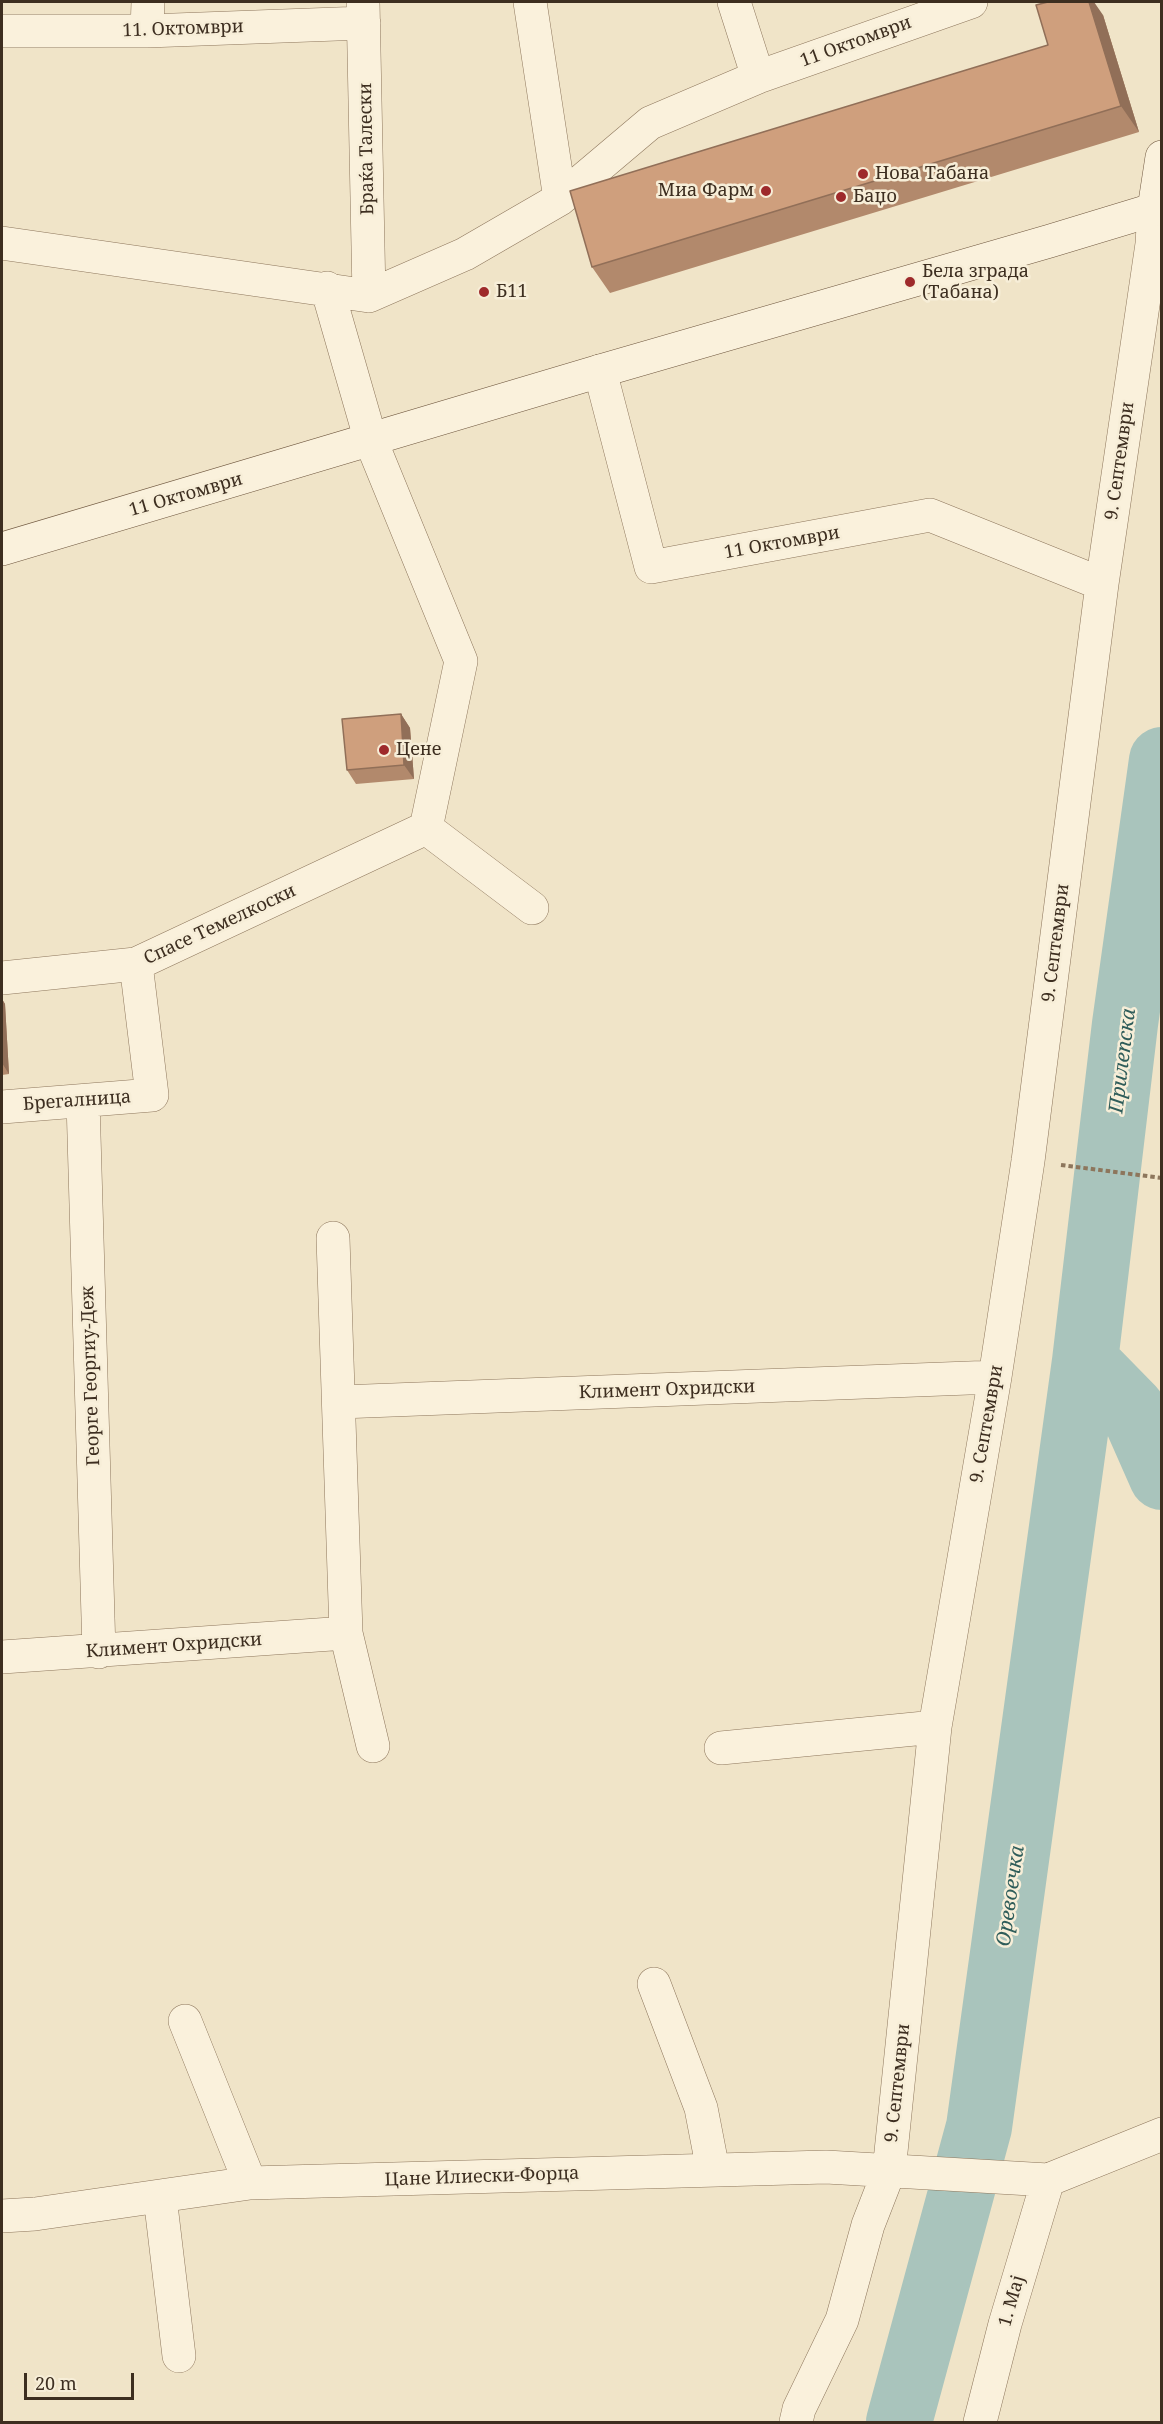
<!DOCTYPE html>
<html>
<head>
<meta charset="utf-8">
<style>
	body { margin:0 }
	#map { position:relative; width:1163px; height:2424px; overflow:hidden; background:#f0e4c8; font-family:"Noto Serif",serif }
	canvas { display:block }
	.frame { position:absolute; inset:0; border:3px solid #3d2e20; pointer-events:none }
	.scale { position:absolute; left:24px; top:2373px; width:110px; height:27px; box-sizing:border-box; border:3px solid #3d2e20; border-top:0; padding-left:8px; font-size:18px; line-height:21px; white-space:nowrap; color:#3d2e20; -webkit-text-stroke:4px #f7eed8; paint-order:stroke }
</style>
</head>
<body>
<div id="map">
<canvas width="1163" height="2424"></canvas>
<div class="frame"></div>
<div class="scale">20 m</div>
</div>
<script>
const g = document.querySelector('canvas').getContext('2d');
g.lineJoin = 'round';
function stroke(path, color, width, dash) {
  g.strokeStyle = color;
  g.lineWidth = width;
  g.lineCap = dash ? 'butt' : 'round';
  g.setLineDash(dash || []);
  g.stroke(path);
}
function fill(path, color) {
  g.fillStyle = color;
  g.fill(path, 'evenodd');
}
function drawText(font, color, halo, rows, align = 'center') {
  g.font = font + ' "Noto Serif",serif';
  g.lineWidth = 5;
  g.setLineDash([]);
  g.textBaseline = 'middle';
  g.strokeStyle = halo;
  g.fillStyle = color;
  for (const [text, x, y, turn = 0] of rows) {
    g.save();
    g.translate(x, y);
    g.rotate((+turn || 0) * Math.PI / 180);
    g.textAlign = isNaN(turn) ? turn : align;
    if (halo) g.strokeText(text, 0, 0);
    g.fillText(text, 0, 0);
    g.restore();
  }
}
stroke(new Path2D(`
	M1085,1361L1132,1409L1162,1477
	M899,2422L979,2127L1085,1361L1125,1024L1162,760`), '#a9c4bc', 66);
const street = new Path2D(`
	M363,2L369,296
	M530,2L560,199
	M734,2L758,77
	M2,31H147L364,23
	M147,31L148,2
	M2,243L369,296L465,254L560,199L650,123L758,77L971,2
	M327,288L371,441L461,661L426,828L532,908
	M600,371L651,567L930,515L1102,584
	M2,978L136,964L426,828
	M83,1101L99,1652
	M2,1107L152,1095L136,964
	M333,1238L346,1633L373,1746
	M340,1402L995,1377
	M2,1657L346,1633
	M721,1748L935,1727
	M654,1984L701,2108L713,2170
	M185,2021L250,2183
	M160,2197L179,2356
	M2,2216L35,2214L250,2183L826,2167L1048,2180L1162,2134
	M796,2422L799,2409L842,2320L868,2225L889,2171L935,1727L995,1377L1028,1161L1102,584L1152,244L1154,209
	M980,2422L1005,2324L1048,2180`);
const secondary = new Path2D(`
	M1154,209L1162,157
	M2,549L600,371L1050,241L1162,207`);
stroke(street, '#8d765c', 34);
stroke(secondary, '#6f573f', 34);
stroke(new Path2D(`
	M1061,1165L1162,1178`), '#8d765c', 4, [4.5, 3]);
stroke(street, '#faf1dc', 33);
stroke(secondary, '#faf1dc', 33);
fill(new Path2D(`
	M1103,15L1139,132L610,293L592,267L1048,45Z
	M401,714L410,728L414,779L356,784L347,770Z
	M2,999L5,1004L9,1074L2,1075Z`), '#b2896c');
fill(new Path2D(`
	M1089,2H1094L1103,15L1139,132L1121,106Z
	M401,714L410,728L414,779L404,765Z
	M2,999L5,1004L9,1074L2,1063Z`), '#916f58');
const building = new Path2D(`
	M1048,2H1089L1121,106L592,267L570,191L1048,45L1036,5Z
	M401,714L404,765L347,770L342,719Z`);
fill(building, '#cf9f7d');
stroke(building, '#916f58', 1.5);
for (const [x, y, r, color] of [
	[863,174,6,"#9e2a2b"],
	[766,191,6,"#9e2a2b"],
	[841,197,6,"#9e2a2b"],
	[910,282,6,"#9e2a2b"],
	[484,292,6,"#9e2a2b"],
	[384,750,6,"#9e2a2b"]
]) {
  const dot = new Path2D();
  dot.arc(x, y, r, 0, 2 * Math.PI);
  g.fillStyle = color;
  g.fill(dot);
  stroke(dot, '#f7eed8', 2);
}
drawText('18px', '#3d2e20', '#f7eed8', [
	["11. Октомври",183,29,-2],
	["11 Октомври",856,42,-20],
	["Браќа Талески",367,149,-91],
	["9. Септември",1120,461,-82],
	["11 Октомври",186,495,-16],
	["11 Октомври",782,543,-10],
	["Спасе Темелкоски",220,925,-25],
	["9. Септември",1056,943,-83],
	["Брегалница",77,1101,-4],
	["Георге Георгиу-Деж",91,1376,-92],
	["Климент Охридски",667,1390,-2],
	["9. Септември",987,1424,-80],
	["Климент Охридски",174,1646,-4],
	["9. Септември",898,2083,-84],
	["Цане Илиески-Форца",482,2177,-2],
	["1. Мај",1012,2301,-74]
]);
drawText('18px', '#3d2e20', '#f7eed8', [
	["Нова Табана",875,174],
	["Миа Фарм",754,191,"right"],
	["Баџо",853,197],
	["Бела зграда",922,272],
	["(Табана)",922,293],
	["Б11",496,292],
	["Цене",396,750]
], 'left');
drawText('italic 20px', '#2f5d5a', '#f7eed8', [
	["Прилепска",1123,1061,-83],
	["Оревоечка",1011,1896,-82]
]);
</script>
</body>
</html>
